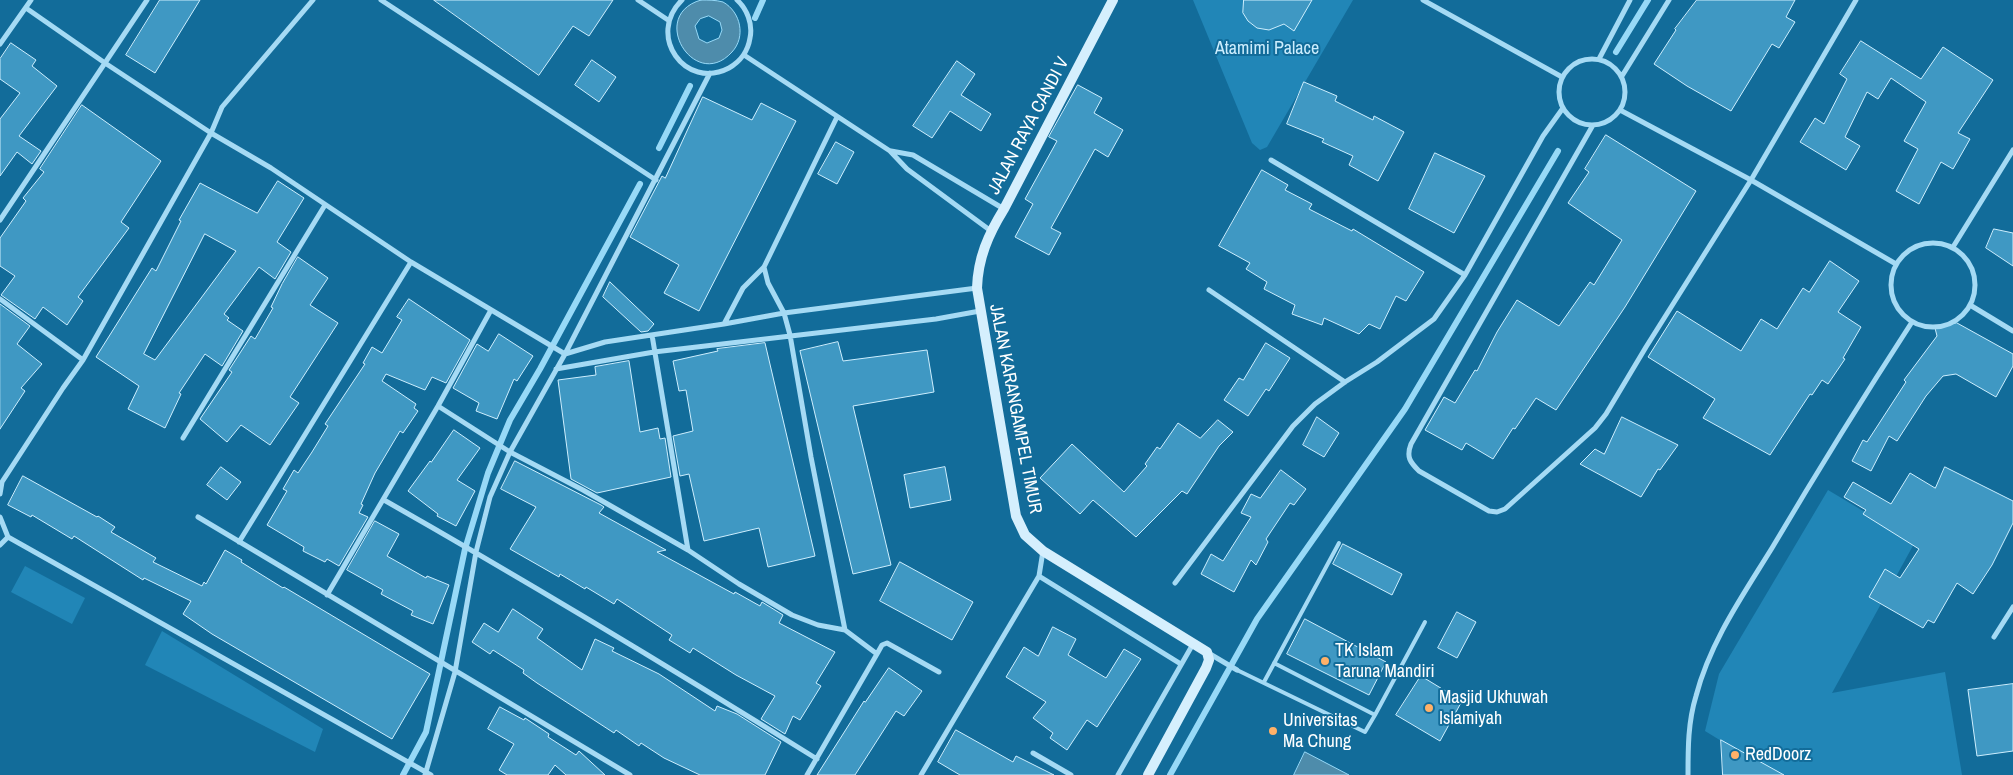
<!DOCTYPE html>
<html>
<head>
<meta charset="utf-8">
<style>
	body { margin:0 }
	canvas { display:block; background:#126c9a }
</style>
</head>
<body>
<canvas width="2013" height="775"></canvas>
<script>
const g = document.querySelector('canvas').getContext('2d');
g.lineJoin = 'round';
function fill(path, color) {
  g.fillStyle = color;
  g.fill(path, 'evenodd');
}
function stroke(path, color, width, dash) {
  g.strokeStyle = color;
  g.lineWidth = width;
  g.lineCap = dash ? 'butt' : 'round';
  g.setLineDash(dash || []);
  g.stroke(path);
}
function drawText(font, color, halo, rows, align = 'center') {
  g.font = font + ' "Archivo Narrow",sans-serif';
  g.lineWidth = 4;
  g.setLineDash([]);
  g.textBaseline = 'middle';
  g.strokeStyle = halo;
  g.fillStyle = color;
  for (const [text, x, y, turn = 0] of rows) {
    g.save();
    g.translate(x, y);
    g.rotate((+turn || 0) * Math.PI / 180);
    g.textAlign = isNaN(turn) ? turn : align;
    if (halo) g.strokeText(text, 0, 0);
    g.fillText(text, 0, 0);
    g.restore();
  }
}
fill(new Path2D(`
	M1193,0H1353L1267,147L1260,150L1252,143Z
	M1828,490L1915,542L1832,693L1945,672L1962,775H1777L1705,731L1719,674Z
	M25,566L85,598L72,624L11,592Z
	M162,631L323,729L315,752L145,665Z`), '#2186b7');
const water = new Path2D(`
	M701,0C708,0 716,0 723,2C741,12 746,37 732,52C695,93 647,15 701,0ZM709,16L720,22L722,30L719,38L707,43L699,39L695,26L700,19Z
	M1305,752L1349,775H1294Z`);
fill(water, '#4e8cab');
stroke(water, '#97d9f7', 1);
stroke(new Path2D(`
	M755,18L763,0
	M1616,52L1648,0
	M659,148L690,86
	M403,775L426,732L465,549L488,473L510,420L540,369L640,184
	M1170,775L1257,619L1405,409L1558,151`), '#97d9f7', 6);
const building = new Path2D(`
	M160,0H200L155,73L126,55Z
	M434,0H613L589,36L573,26L539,75Z
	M1244,0H1312L1294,31L1284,24L1269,30L1257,28L1248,21L1243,13Z
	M1697,0H1795L1786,17L1795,22L1779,48L1772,44L1731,111L1687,86L1654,64L1676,30L1675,29Z
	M1861,41L1921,79L1943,47L1993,80L1958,133L1970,139L1953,169L1941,162L1919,204L1896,191L1918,149L1904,141L1926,102L1891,78L1878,99L1867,92L1845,137L1860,146L1846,170L1800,142L1815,118L1824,124L1847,79L1840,74Z
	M11,43L36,60L32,66L57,86L19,136L41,151L32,164L17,152L0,176V119L20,93L0,79V59Z
	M592,60L616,77L599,102L575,85Z
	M957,61L975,74L961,95L991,114L981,131L950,111L932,138L913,126Z
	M1304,82L1337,96L1335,101L1373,120L1374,116L1404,132L1378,181L1349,165L1353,156L1322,142L1324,139L1287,124Z
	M1078,85L1102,98L1094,113L1123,130L1108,157L1095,149L1051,228L1061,233L1049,255L1015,237L1033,204L1025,199L1057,141L1049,137Z
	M703,97L752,120L761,103L796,121L699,311L664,293L679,265L630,237L662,176L665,178Z
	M82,105L161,161L121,222L129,228L78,297L83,301L67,325L43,307L35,319L1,295L15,276L0,266V238L26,201L23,198L44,172L40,169Z
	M1606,135L1696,191L1625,307L1556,410L1536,398L1515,429L1513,428L1493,459L1466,443L1462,450L1425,430L1444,397L1455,403L1475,370L1477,371L1497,332L1517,300L1559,326L1590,282L1594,285L1622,240L1568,203L1589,172L1585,169Z
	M836,142L854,152L837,184L818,174Z
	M1435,153L1485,176L1454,233L1409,209Z
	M1262,170L1288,185L1285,190L1312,204L1309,209L1352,231L1353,229L1424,272L1406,301L1396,296L1380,329L1369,324L1359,334L1324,318L1322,325L1292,314L1295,305L1264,289L1267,282L1246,269L1250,263L1219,246Z
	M278,181L304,198L277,242L291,252L275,279L259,267L224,314L229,318L227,320L243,331L222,366L205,354L179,393L181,394L165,428L128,409L139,386L96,357L152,268L156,271L181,221L179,220L200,183L257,213ZM205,234L236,251L155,360L144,354Z
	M1994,229L2013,233V266L1986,248Z
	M298,257L328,278L310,305L338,323L290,397L299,403L270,445L241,425L227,442L200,419L232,372L229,370L251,336L255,339L273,308L271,307L282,284Z
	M1830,261L1859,281L1838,312L1861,327L1843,358L1845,359L1828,384L1822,380L1812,395L1810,394L1770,455L1703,418L1715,399L1648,357L1677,311L1741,351L1761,319L1777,329L1803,288L1809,292Z
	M610,282L654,324L648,331L641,332L603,297Z
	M409,299L470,340L446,383L432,377L425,390L386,374L382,381L416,404L414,408L418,411L403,433L400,431L375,473L361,504L363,505L359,513L368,517L339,566L327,559L325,562L303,551L304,547L267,525L287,491L283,489L294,470L298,473L312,452L328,426L325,424L365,364L363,363L372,347L382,353L402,320L397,317Z
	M0,304L30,326L17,344L42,364L21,388L25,391L0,429Z
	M1957,323L2013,354V366L1996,397L1956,374L1943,376L1926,396L1897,441L1889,436L1871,471L1852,461L1863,440L1867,442L1906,382L1904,380L1937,336L1935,328Z
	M499,334L533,356L517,381L514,379L497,419L476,411L479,403L453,388L477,344L488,351Z
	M838,342L843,361L927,350L934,392L853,406L891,565L853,574L800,351Z
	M765,343L815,556L768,567L759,528L704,541L689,474L680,476L673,436L693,431L686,390L679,391L673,361L718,351L717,349Z
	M1266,343L1290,358L1269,391L1266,389L1248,416L1224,400L1239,378L1243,380Z
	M629,361L640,432L658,428L660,439L665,438L671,477L597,493L571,479L558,380L596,375L595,367Z
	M1317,417L1339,433L1324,457L1303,445Z
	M1622,417L1678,445L1660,470L1658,469L1641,497L1580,464L1595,449L1604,454Z
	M1218,420L1233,432L1219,446L1187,494L1182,491L1136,537L1093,500L1080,514L1040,478L1072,444L1124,492L1147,466L1145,464L1157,447L1160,449L1178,423L1200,438Z
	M454,430L480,448L457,480L475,491L456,526L437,516L438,514L408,491L430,461L431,462Z
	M515,461L601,505L604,507L599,513L666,550L657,552L734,594L735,592L760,606L762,602L783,615L779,623L835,652L816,683L821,686L800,720L793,716L785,734L761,719L775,696L736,675L693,648L690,653L669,640L672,635L617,599L614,604L586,587L585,589L560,574L559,577L510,549L536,507L501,489Z
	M221,467L241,482L227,500L207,485Z
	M945,467L951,500L910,508L904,475Z
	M1945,467L2013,501V523L1992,565L1973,594L1957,583L1934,623L1928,620L1923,628L1869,597L1885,569L1900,578L1919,549L1863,514L1866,510L1844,497L1853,482L1891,504L1910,473L1935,488Z
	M1281,470L1306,489L1294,505L1290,503L1266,539L1268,542L1256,565L1251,560L1234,592L1201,574L1211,554L1223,561L1251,517L1241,513L1251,494L1260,498Z
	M23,476L97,517L98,516L115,527L111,532L156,558L153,562L202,586L204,582L206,584L225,550L242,560L241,562L283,588L284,587L430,674L392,739L212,634L183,614L191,601L144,578L143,580L74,536L72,539L32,515L31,517L8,505Z
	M375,521L399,534L387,556L426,578L427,576L449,585L433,624L411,615L413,611L381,594L383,590L347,570Z
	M1343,544L1402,574L1392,595L1333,564Z
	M900,562L973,602L952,640L880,601Z
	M513,609L543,629L537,638L582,670L595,639L614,648L612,651L659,674L715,711L717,706L737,714L781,742L765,775H700L664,758L641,743L639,746L616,730L614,733L537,683L523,673L524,670L493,650L490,654L472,642L484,623L498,632Z
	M1457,612L1476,622L1457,658L1438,648Z
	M1305,619L1386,662L1369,695L1287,654Z
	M1053,627L1076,639L1068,655L1106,678L1124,649L1141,659L1097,727L1087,720L1067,750L1050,738L1053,733L1033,718L1046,702L1006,677L1024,647L1038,656Z
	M889,668L922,691L904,716L896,711L855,775H817L864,701L865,702Z
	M1421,676L1462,701L1440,741L1396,715Z
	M2013,684V751L1977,756L1968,690Z
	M500,707L524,720L525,718L549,734L548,737L576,755L579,751L605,775H566L555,765L548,775H507L499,770L514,744L488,729Z
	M956,730L1013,762L1016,756L1054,775H960L938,762Z
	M1721,740L1784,775H1723Z`);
fill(building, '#3f98c3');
stroke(building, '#cdeefe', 1);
stroke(new Path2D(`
	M1237,670L1365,732L1375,715L1274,663
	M1264,682L1339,543
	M1375,715L1425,622`), '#a5daf4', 4);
stroke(new Path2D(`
	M381,0L656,180
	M638,0L668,20
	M682,0C646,35 685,91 729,68C740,62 748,51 750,38C753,24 747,9 737,0
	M1423,0L1562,77
	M26,8L105,63L211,133L271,168L411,262L565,354L605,342L724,324L784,313L977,288
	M0,44L31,0
	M744,55L890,151L907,169L991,231
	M1559 92a33 33 0 1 1 66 0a33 33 0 1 1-66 0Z
	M1599,59L1630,0
	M1622,76L1669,0
	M1620,110L1751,180L1896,264
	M1593,125L1411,444C1406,457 1410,462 1419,471L1489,511L1497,512L1505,509L1595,428L1606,414L1646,347L1751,180L1856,0
	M891,151L913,155L1004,209
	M1271,160L1465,275
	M0,220L147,0
	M1891 285a42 42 0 1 1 84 0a42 42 0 1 1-84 0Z
	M1953,247L2013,150
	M764,267L768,283L784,313L790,335L811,457L845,630L877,654L807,775
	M1209,290L1345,382
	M0,299L83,360
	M1970,305L2013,331
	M724,324L743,288L764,267L837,117
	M652,335L688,550
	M556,369L654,352L936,319L980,311
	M438,406L510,452L583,490L688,550L739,584L792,615L818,625L845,630
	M183,438L325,205
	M0,494L2,482L63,388L83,360L211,133L222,107L313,0
	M384,500C530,583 674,670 817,759
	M0,517L8,537L431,775
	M198,517L630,775
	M239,542L411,262
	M0,545L8,537
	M1039,576L1181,664
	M1175,583L1293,426L1315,404L1345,382L1377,362L1434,319L1465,275L1543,136L1563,108
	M327,595L438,406L491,310
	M1994,637L2013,607
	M877,654L882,645L887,643L939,672
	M1210,654L1237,670
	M1033,753L1071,775
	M425,775L455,672L476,552L490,497L510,452L565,354L710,73
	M921,775L1039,576L1043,551
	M1118,775L1193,644
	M1688,775C1688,748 1688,722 1696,696C1710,642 1743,595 1772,548C1817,472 1864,396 1912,322`), '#a5daf4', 5);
stroke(new Path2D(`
	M1113,0L1004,209C988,235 978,258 977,288L1016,516L1025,535L1043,551L1207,652L1209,660L1206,668L1148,775`), '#d5effd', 10);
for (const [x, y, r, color] of [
	[1325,661,5,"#ffb168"],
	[1429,708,5,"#ffb168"],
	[1273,731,5,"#ffb168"],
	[1735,755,5,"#ffb168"]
]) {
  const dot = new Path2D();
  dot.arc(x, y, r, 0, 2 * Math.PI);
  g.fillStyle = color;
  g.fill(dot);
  stroke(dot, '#126c9a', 2);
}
drawText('18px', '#cdeefe', '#126c9a', [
	["Atamimi Palace",1267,49]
]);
drawText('18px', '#fff', '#126c9a', [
	["JALAN RAYA CANDI V",1029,126,-62],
	["JALAN KARANGAMPEL TIMUR",1015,409,79]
]);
drawText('18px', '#fff', '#126c9a', [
	["TK Islam",1335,651],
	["Taruna Mandiri",1335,672],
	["Masjid Ukhuwah",1439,698],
	["Islamiyah",1439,719],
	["Universitas",1283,721],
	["Ma Chung",1283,742],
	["RedDoorz",1745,755]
], 'left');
</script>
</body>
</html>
